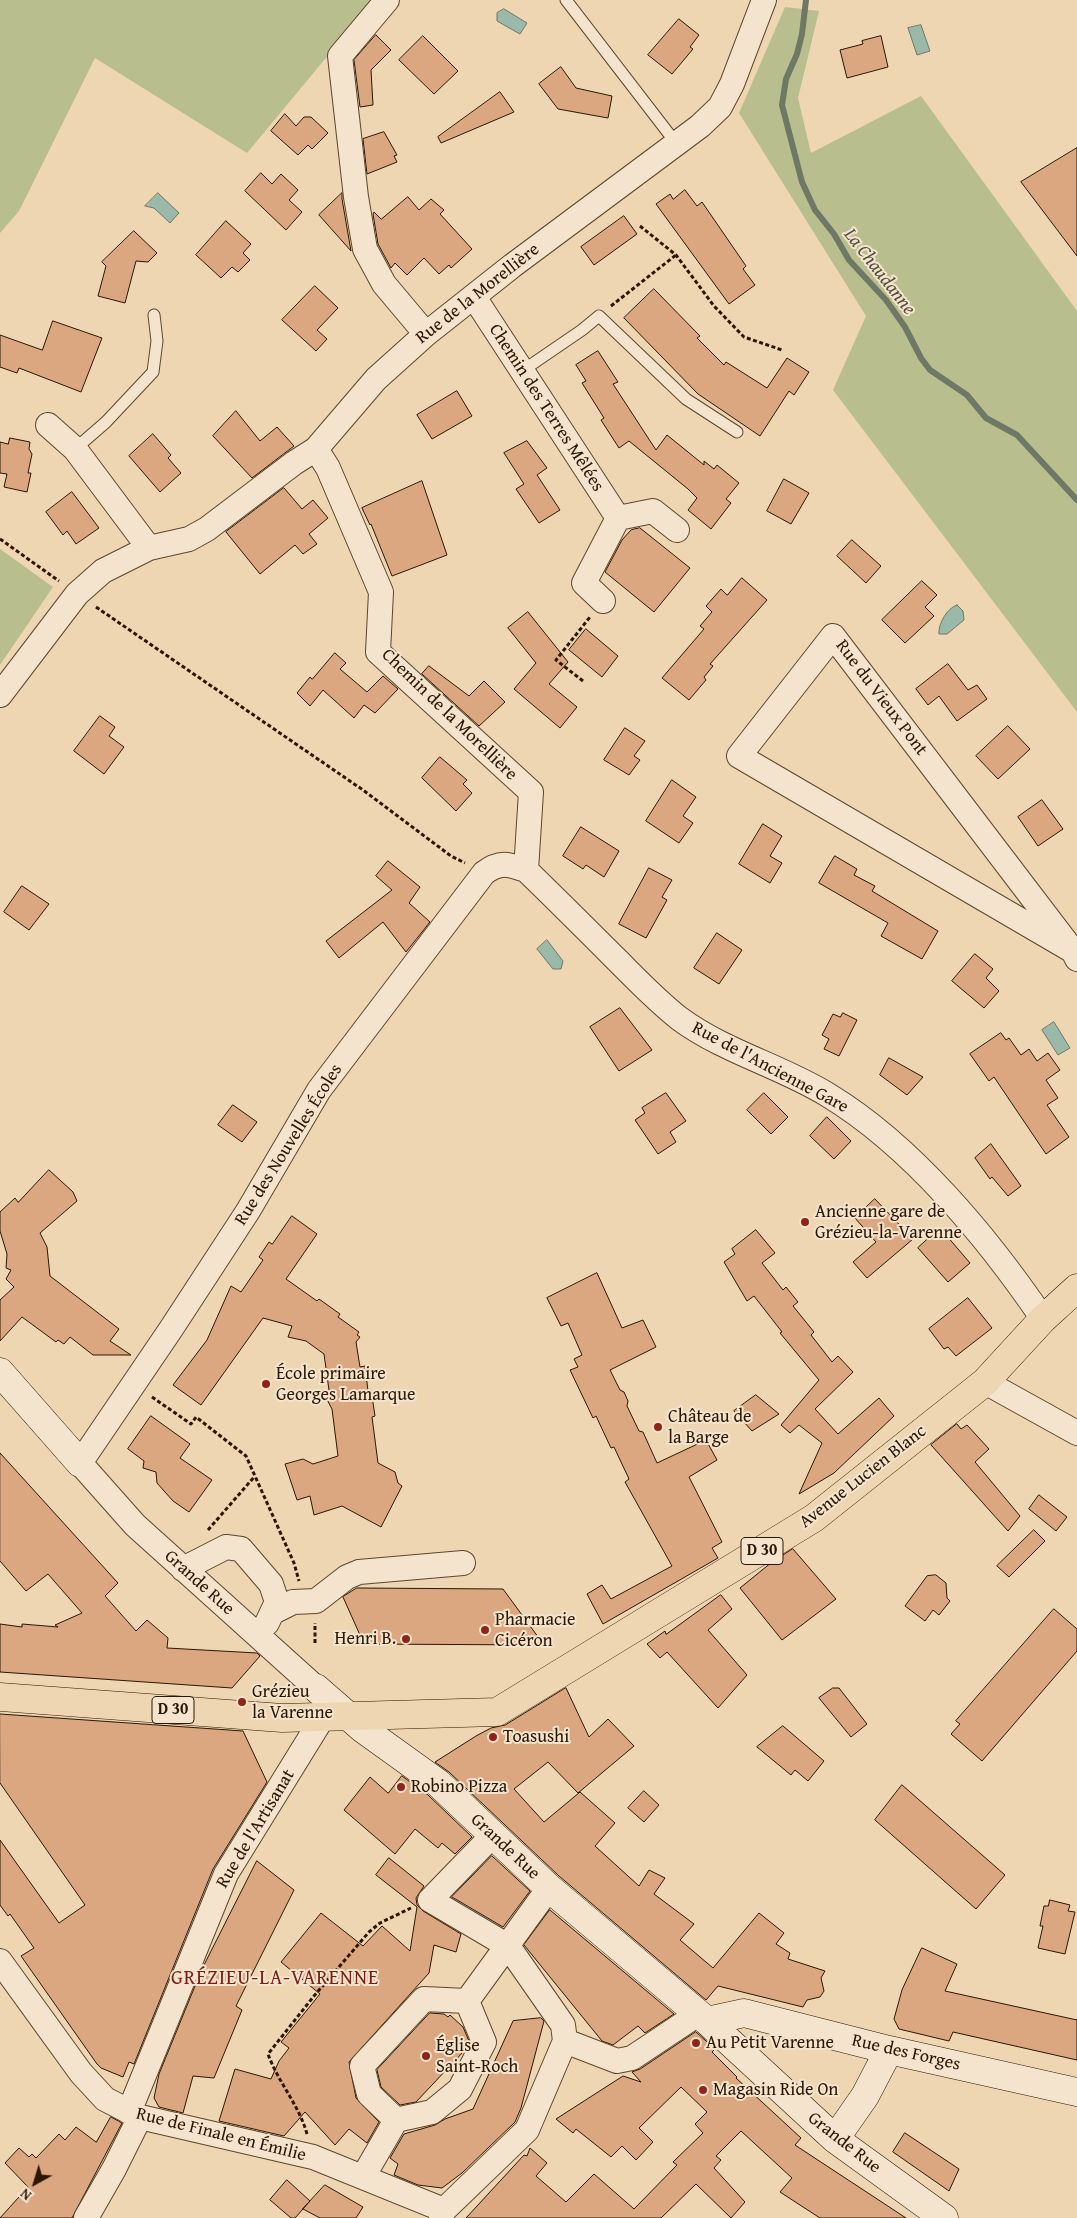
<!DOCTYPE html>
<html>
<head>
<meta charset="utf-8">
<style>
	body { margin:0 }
	#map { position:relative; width:1077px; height:2218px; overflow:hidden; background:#eed6b2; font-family:"Gentium Book Plus",serif }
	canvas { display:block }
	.north { position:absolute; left:10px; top:2158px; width:50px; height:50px; -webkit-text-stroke:4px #f4e4cd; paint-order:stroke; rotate:219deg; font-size:14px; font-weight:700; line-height:20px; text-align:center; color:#2b1700 }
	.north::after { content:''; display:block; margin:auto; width:18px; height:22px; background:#2b1700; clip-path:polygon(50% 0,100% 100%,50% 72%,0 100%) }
</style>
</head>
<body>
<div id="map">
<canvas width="1077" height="2218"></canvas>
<div class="north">N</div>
</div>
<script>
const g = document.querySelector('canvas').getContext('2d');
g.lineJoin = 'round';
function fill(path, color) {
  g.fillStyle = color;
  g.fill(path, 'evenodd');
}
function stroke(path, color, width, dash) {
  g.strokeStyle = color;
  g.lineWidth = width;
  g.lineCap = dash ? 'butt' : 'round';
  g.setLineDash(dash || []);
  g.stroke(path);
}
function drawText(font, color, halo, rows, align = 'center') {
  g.font = font + ' "Gentium Book Plus",serif';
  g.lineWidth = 4;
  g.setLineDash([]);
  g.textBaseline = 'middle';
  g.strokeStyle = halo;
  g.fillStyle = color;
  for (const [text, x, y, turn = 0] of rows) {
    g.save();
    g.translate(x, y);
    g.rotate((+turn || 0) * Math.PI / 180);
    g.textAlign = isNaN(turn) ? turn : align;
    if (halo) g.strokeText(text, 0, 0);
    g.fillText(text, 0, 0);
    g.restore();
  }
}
fill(new Path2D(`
	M0,0H374L247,153L95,58L19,211L0,233Z
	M785,7L819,11L798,98L811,153L921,96L1077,311V712L833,390L866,316L739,113Z
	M0,549L53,587L0,665Z`), '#b8be8d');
const water = new Path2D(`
	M504,9L527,23L520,34L497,21V13Z
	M921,25L930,51L917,55L908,28Z
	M158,193L179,213L170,223L154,208L145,206Z
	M957,605L963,611L964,620L947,634H939C938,624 947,608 957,605Z
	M547,940L563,961L561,969H553L537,949Z
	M1054,1022L1070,1048L1058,1055L1042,1030Z`);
fill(water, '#9ab9a8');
stroke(water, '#6e7865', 1);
stroke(new Path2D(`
	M806,0L802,34L797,54L786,79L782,105L802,182L815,210L834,234L849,260L886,300L905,327L921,358L930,370L967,395L986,418L1017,435L1077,500`), '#6e7865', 6);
const building = new Path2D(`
	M679,19L699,35L690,47L693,49L672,74L648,55Z
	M376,35L391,50L371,70L373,105L360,107L354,60Z
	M423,36L458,71L434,94L399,60Z
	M881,36L888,67L847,78L840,50L863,44L862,41Z
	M561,67L576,88L612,96L608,118L558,109L539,84Z
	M500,92L514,112L441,143L438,137Z
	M285,114L296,126L304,117H311L328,133L312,149L308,145L298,155L271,131Z
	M384,132L397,155L394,156L397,162L367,174L363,139Z
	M1077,148V256L1021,182Z
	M261,173L272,184L281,174L298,190L289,200L302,212L286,230L245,191Z
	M685,190L697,206L702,202L746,266L743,269L755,285L729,304L656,204L670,194L673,199Z
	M342,193V199L351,251L319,215Z
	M408,197L419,210L431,199L444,210L440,214L472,249L451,268L449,265L439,274L424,258L407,275L395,263L391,268L378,244L373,214L374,212L381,219Z
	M624,216L637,234L594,265L581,247Z
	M226,221L251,244L243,253L250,260L238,272L232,267L221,278L196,255Z
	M134,231L157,253L148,262L136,261L125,303L98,296L106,266L102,262Z
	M315,286L338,308L317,330L327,339L316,351L282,320Z
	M654,289L700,336L697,338L724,365L726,362L767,388L787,358L809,372L794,395L789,391L760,436L698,394L624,318Z
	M53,321L102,338L81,392L19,368L17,373L0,367V335L42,350Z
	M598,351L618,382L613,384L656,450L667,435L704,465V461L714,469L717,465L739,483L726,499L731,503L711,529L688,510L697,498L688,489L629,441L619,448L601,420L604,418L582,383L586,381L576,365Z
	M457,391L472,416L432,439L417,415Z
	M236,411L260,441L277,427L294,446L252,478L213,436Z
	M153,434L171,455L168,458L181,473L160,492L129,456Z
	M10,438L30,442L29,449L32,454L28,473H31L27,492L4,487L7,474L0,473V442L8,444Z
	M527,441L547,468L537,475L560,510L539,523L516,489L524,484L504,453Z
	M784,479L809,493L791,524L767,511Z
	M422,481L447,555L392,576L371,524L370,525L362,508Z
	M284,488L302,509L313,500L328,518L309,534L317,544L303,554L295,545L260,574L226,532Z
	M72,492L99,528L76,544L67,531L63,535L46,512Z
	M640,528L690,568L654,612L605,572L622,540L631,530Z
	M852,540L881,566L866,583L837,556Z
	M742,578L767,600L710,664L713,666L704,677L706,680L689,700L662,678L704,629L700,626L712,612L706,606L721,589L727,595Z
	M922,581L937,595L925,607L934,616L905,643L882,620Z
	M528,612L568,662L549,684L577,707L560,728L514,689L536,663L508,628Z
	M586,629L618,656L602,677L569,650Z
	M335,653L346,663L340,669L367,692L383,676L398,689L375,713L364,705L354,718L323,690L310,706L297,693L310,677L312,679Z
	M948,664L968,690L977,685L987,699L957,721L939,696L928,705L916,689Z
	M429,666L469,696L484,681L505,702L479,726L422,674Z
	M100,716L115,727L109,736L124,747L104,774L74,751Z
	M1008,726L1030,749L998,779L976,756Z
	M625,728L645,741L634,756L640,760L629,775L604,760Z
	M440,757L467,780L463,784L472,793L456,811L422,778Z
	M672,780L696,797L683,816L693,823L679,843L646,821Z
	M1042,800L1063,829L1038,846L1018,817Z
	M763,824L782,836L770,856L782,863L770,883L739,864Z
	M581,827L619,851L604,877L586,865L583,869L563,856Z
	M835,856L857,869L854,875L875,886L872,891L938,931L922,959L881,936L888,923L819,883Z
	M388,861L420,887L409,903L430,922L406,952L383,922L339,958L326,941L392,890L376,876Z
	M649,868L672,880L662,897L667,900L646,938L619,924Z
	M22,886L49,904L29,930L4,912Z
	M717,933L742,950L719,984L694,968Z
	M975,954L993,969L986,978L999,991L984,1008L952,981Z
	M620,1008L652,1050L619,1071L590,1027Z
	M843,1013L857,1020L839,1056L824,1049L829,1039L822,1035L833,1014L840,1017Z
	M1001,1033L1006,1040L1009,1038L1021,1055L1029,1049L1037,1061L1048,1053L1060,1070L1046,1080L1058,1098L1047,1105L1069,1137L1046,1154L994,1077L989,1081L970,1054Z
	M889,1058L923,1077L907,1095L880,1075Z
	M666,1093L686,1121L670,1132L676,1142L658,1154L635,1120L645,1113L642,1108Z
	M764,1093L788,1117L771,1134L747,1110Z
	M233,1105L257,1122L242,1142L218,1125Z
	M827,1117L851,1141L834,1159L810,1136Z
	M991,1144L1021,1186L1008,1196L992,1177L990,1179L975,1158Z
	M49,1170L73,1192L77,1201L40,1233L47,1247L50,1276L119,1329L110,1341L131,1355H93L70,1337L64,1344L58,1340L56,1342L22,1317L0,1341V1300L14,1287L6,1279L11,1270L6,1268L7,1254L0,1231V1212L15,1198L18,1202Z
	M875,1199L913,1239L867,1278L853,1262L876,1242L855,1218Z
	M292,1216L317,1234L286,1279L317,1301L319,1299L340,1314L338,1317L359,1332L357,1335L360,1337L356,1342L360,1367L365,1366L368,1391L371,1390L375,1416L372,1417L378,1463L395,1472L398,1483L402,1486L381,1527L342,1506L314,1515L310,1496L297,1500L285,1464L303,1459L313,1464L338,1456L332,1409L323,1392L329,1390L324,1354L306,1341L288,1337L292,1326L263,1318L201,1405L173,1385L207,1340L231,1286L241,1292L263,1260L259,1257L269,1242L272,1244Z
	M940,1228L970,1263L948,1282L918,1248Z
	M756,1230L775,1253L762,1263L783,1290L786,1287L798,1302L793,1306L814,1332L811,1335L832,1362L838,1356L853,1372L815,1409L838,1434L879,1398L894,1416L834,1473L799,1494L822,1443L799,1425L790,1433L781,1425L819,1380L780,1333L782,1332L754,1296L747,1301L724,1262L735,1254L732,1249Z
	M597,1273L622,1328L643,1320L656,1347L610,1370L620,1390L624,1392L628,1401L627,1406L639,1431L643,1432L657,1463L706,1440L717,1460L689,1477L722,1542L712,1548L718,1558L603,1624L587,1594L602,1585L611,1599L672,1566L625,1482L629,1479L614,1447L611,1448L596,1416L593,1418L570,1370L578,1367L574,1359L582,1355L568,1323L561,1326L547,1298Z
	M968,1298L992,1328L956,1356L948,1347L944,1349L929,1329Z
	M756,1395L779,1414L752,1431L734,1411Z
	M151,1416L190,1444L180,1458L212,1480L189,1512L173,1501L157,1483L156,1472L143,1468L144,1461L128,1449Z
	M957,1424L961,1429L967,1425L989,1449L975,1462L1020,1516L1008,1531L931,1445Z
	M0,1453L118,1583L105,1596L136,1631L147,1620L168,1638L167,1648L257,1653L260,1656L232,1688L0,1672V1624L22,1627V1624L58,1627L55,1625L82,1613L48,1574L26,1591L0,1561Z
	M1039,1495L1067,1517L1056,1531L1029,1509Z
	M1034,1530L1045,1541L1009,1577L997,1566Z
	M793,1549L836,1599L782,1640L740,1588L772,1562Z
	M936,1575L946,1583L947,1598L950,1601L939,1615L933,1610L925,1621L905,1606L927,1576Z
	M357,1588L503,1589L544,1645L364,1644L343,1597Z
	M721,1595L732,1609L708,1630L747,1675L718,1708L667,1652L660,1658L647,1644L665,1631L666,1634Z
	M1054,1609L1077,1629V1651L982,1761L951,1734L960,1724L956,1721Z
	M566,1688L589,1737L608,1719L634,1746L578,1793L548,1762L514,1789L544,1822L580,1792L615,1823L595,1846L639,1886L649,1870L665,1878L654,1894L694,1924L680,1940L713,1968L759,1913L784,1933L776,1944L790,1953L788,1959L825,1971L821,1978L824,1991L820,1997L807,2000L803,2007L718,1986L706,2000L559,1876L449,1772L435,1762L476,1736L491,1728L505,1725Z
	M833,1688H839L867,1724L851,1737L819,1698Z
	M0,1714L243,1731L267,1782L213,1869L134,2064L129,2062L123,2077L101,2068L97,2064L21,1956L34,1948L10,1914L8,1916L0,1905V1840L59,1923L85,1905L0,1783Z
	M783,1726L824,1761L808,1781L795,1770L791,1775L757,1747Z
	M402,1776L428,1795L472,1837L455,1854L442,1843L438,1848L415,1829L395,1854L344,1810L370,1777L388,1793Z
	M902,1785L1005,1875L976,1909L875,1820Z
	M644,1791L659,1805L644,1822L628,1808Z
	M492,1856L530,1891L503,1927L452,1897Z
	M389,1858L424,1886L416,1898L417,1905L423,1911L461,1934L456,1952L434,1945L429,1973L349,2062L356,2098L379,2122L367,2143L349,2129L335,2145L305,2112L284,2136L219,2121L235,2069L271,2079L279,2061L289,2048L281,2042L320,1994L281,1962L321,1913L363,1946L382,1926L410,1951L417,1907L376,1875Z
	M257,1861L294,1890L236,2006L242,2010L214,2078L193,2076L183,2113L159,2107L154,2098L159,2074L202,1969Z
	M1050,1900L1070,1905L1068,1911L1075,1912L1065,1954L1038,1948L1043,1926H1040L1044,1906H1048Z
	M550,1910L674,2014L645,2033L638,2026L613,2045L602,2041L524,1945Z
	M922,1948L957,1964L945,1991L1077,2020V2060L953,2032L949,2041L899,2029L894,2019L902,1990Z
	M430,2013L444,2014L448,2017L450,2015L463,2027L469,2041L464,2051L416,2102L400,2105L381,2087L377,2070Z
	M541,2018L544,2021L521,2108L515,2122L462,2173L442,2188L418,2185L394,2175L398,2164L390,2158L404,2134L435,2125L445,2119L473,2109L513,2021Z
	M696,2032L715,2049L712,2052L737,2077L736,2078L801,2138L795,2145L906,2218H820L780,2192L792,2178L741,2131L716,2156L721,2160L714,2168L745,2202L731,2218L696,2184L661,2218H466L524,2155L527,2156L530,2148L547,2163L536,2176L566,2202L594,2174L634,2209L677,2165L673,2162L703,2133L695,2124L707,2112L681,2087L639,2128L653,2142L636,2160L622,2146L611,2157L576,2129L573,2133L556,2119L623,2076L641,2082L632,2072L640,2069Z
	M111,2117L122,2123L72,2218H0L28,2187L5,2163L19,2148L29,2157L32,2154L36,2158L59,2134L65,2140L76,2127L96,2142Z
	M905,2133L959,2169L949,2191L893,2152Z
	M287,2180L310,2201L295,2218H291L270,2200Z
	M325,2185L363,2207L356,2218H320L303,2209Z`);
fill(building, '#dba781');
stroke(building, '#2b1700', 1);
const lane = new Path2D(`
	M566,0L676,143
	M522,371L582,330L599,316L686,399L737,432
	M75,449L106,422L153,372L157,341L154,315`);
const street = new Path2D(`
	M387,0L340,56L356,197L365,249L384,284L426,334
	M474,297L618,518L584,583L603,601
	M48,425L75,449L149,548
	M316,449L328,468L381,592L378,652L531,792L526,870
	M618,518L653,511L677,530
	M0,695L77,594L103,571L149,548L189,539L207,529L294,463L316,449L376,379L426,334L512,266L700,126L720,107L732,84L764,0
	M1073,951L739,756L833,636L1073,951L1077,959
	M985,1382L1077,1433
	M183,1569L226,1547L241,1549L271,1584L277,1602L267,1623
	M273,1612L293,1602L316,1601L347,1577L359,1572L463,1563
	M316,1688L135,1525L80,1463L171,1329L248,1211L319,1090L484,873C500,861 508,864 526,870C557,900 587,930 617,960C637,980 658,1002 680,1019C725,1052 781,1066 828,1095C912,1146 988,1238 1043,1319
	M0,1961L81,2073L105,2099L140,2117L313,2157L444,2210
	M424,1999L467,2001L484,2042L460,2089L432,2112L396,2120L369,2094L362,2066Z
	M467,2001L549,1888
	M565,2041L617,2061L632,2058L698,2014
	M129,2112L226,1874L323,1717
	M363,2177L396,2120
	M86,2218L114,2169L140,2117
	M441,2218L444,2210L527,2130L565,2041L563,2025L508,1946L430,1900L492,1836`);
const secondary = new Path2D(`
	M0,1372L80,1463
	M316,1688L363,1729L438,1783L549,1888L707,2021L835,2139L944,2218
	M707,2021L744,2013L889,2050L1077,2092
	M835,2139L865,2096L889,2050`);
const primary = new Path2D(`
	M0,1697L282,1718L497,1712L814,1518L985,1382L1043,1319L1077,1288`);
stroke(lane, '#5c472c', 13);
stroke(street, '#5c472c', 26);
stroke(secondary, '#2b1700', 29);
stroke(primary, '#2b1700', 29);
stroke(new Path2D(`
	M640,226L676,255L714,306L744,337L782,350
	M611,306L676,255
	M0,539L59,581
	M96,607L363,790L451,856L465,863
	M583,681L556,660L590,617
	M152,1397L191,1424L196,1417L246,1456L294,1563L299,1581
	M208,1530L255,1476
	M315,1643V1623
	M307,2134C299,2105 278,2082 268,2054L314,1996L369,1932L380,1923L411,1908`), '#2b1700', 3, [4, 2.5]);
stroke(lane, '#f4e4cd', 11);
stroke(street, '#f4e4cd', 24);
stroke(secondary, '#f4e4cd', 28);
stroke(primary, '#eed6b2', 28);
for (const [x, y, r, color] of [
	[805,1222,5,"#8f2418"],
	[266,1384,5,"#8f2418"],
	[658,1427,5,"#8f2418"],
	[485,1630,5,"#8f2418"],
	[406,1639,5,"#8f2418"],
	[242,1702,5,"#8f2418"],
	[493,1737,5,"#8f2418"],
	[401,1787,5,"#8f2418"],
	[696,2043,5,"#8f2418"],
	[426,2056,5,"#8f2418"],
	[703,2090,5,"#8f2418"]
]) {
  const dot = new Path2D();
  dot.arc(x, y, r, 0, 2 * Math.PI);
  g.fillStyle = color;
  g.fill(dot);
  stroke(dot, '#f4e4cd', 2);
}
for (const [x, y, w] of [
	[762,1551,42],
	[173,1710,42]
]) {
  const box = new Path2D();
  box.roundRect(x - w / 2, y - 13.5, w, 27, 4);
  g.fillStyle = '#f4e4cd';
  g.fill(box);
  stroke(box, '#2b1700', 1);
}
drawText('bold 16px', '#2b1700', null, [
	["D 30",762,1551],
	["D 30",173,1710]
]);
drawText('18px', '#2b1700', '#f4e4cd', [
	["Rue de la Morellière",478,294,-38],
	["Chemin des Terres Mêlées",546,408,57],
	["Rue du Vieux Pont",881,698,53],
	["Chemin de la Morellière",449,715,44],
	["Rue de l'Ancienne Gare",770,1068,28],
	["Rue des Nouvelles Écoles",289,1145,-58],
	["Avenue Lucien Blanc",863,1477,-38],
	["Grande Rue",199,1583,42],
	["Rue de l'Artisanat",256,1829,-59],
	["Grande Rue",505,1847,43],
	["Rue des Forges",906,2053,13],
	["Rue de Finale en Émilie",221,2135,14],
	["Grande Rue",844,2143,38]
]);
drawText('18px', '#2b1700', '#f4e4cd', [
	["Ancienne gare de",815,1212],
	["Grézieu-la-Varenne",815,1233],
	["École primaire",276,1374],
	["Georges Lamarque",276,1395],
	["Château de",668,1417],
	["la Barge",668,1438],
	["Pharmacie",495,1620],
	["Cicéron",495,1641],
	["Henri B.",396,1639,"right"],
	["Grézieu",252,1692],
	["la Varenne",252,1713],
	["Toasushi",503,1737],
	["Robino Pizza",411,1787],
	["Au Petit Varenne",706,2043],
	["Église",436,2046],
	["Saint-Roch",436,2067],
	["Magasin Ride On",713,2090]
], 'left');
drawText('italic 19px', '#52503b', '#f4e4cd', [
	["La Chaudanne",879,272,52]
]);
g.letterSpacing = '1px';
drawText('20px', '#7a1f14', '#f4e4cd', [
	["GRÉZIEU-LA-VARENNE",275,1979]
]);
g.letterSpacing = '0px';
</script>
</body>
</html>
